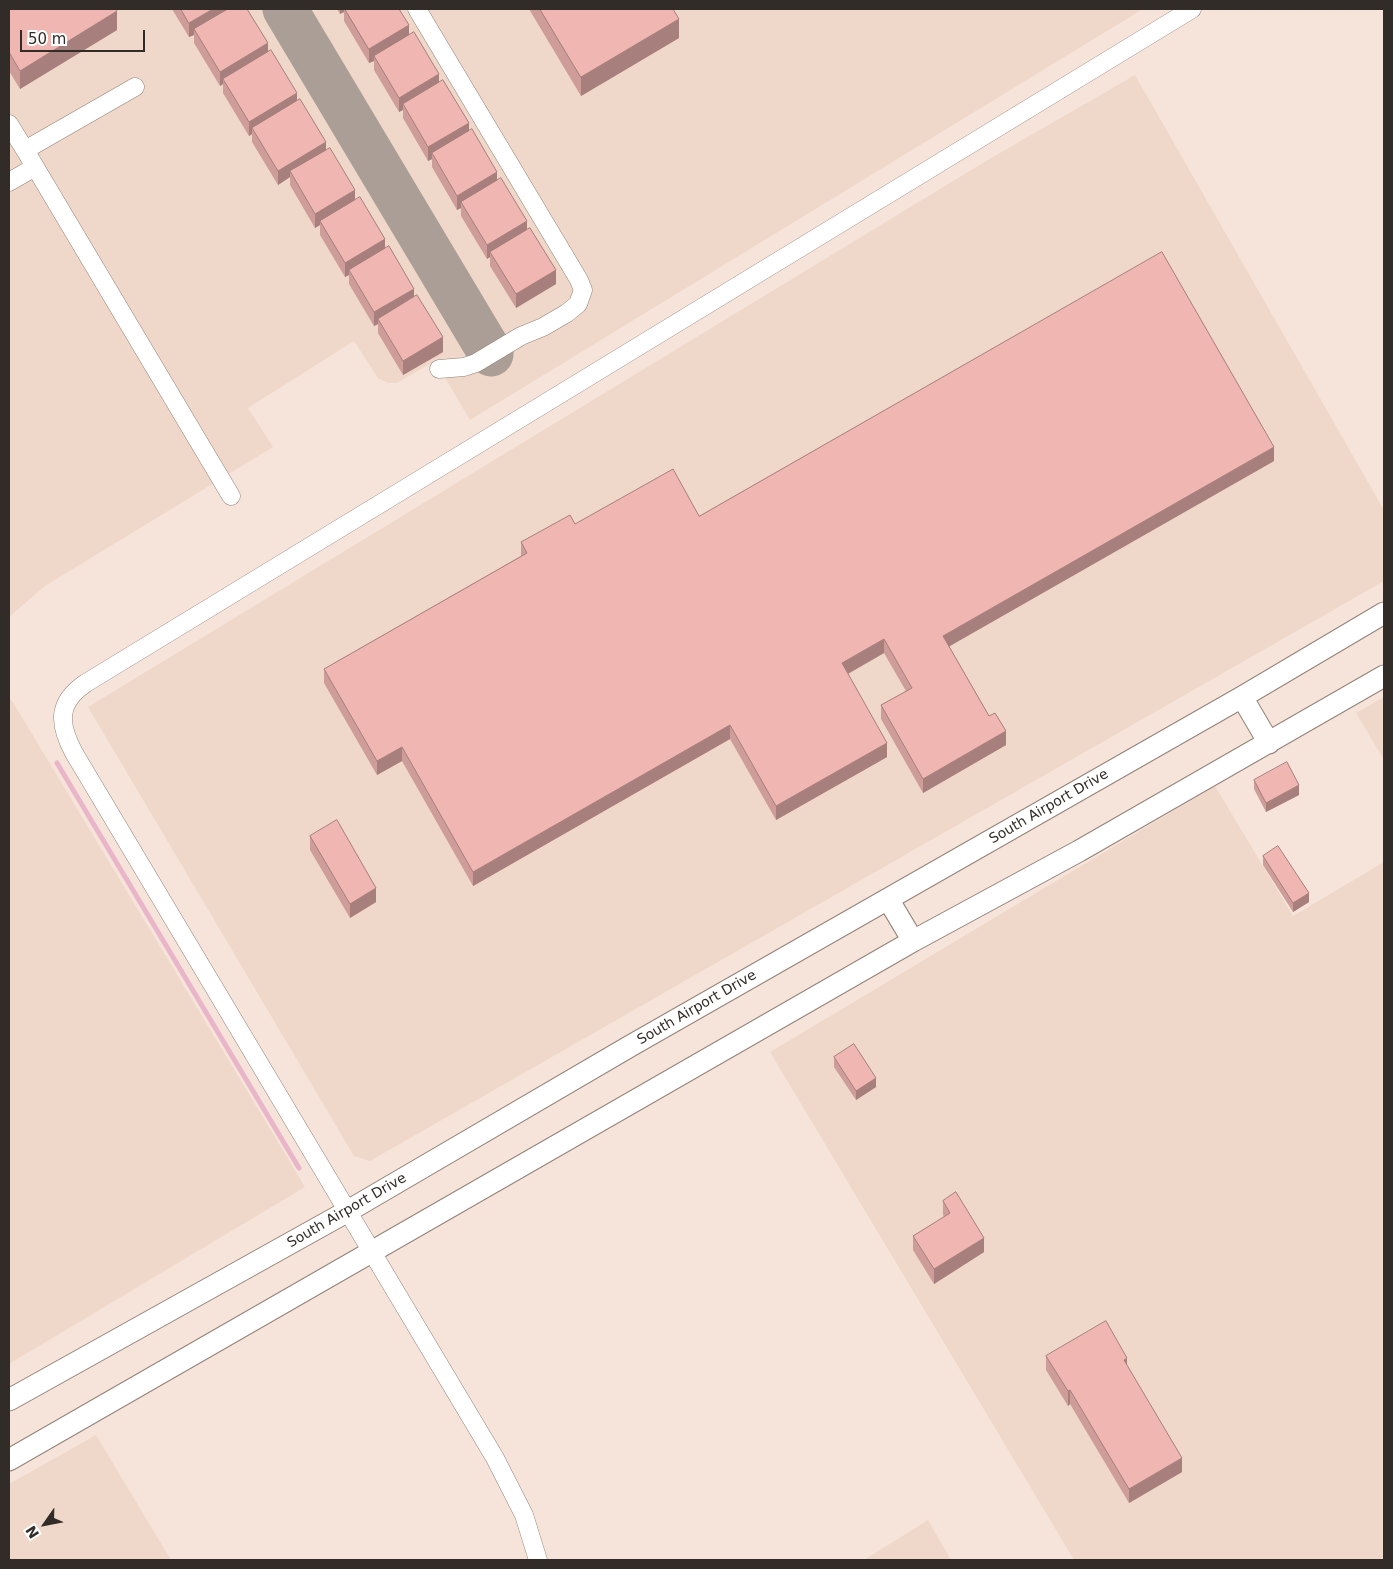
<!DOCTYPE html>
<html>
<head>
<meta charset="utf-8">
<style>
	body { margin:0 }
	#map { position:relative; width:1393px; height:1569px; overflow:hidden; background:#f6e4da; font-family:"DejaVu Sans",sans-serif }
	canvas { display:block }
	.frame { position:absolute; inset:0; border:10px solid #322c28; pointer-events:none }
	.north { position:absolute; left:20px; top:1499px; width:50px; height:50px; -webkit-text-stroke:4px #fff; paint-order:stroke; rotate:237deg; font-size:14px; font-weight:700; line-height:20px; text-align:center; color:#322c28 }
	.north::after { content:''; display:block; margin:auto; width:18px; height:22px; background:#322c28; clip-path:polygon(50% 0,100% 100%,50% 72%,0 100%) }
	.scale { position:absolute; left:20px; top:30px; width:125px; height:22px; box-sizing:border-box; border:2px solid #322c28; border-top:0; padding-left:6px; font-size:15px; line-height:18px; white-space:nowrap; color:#322c28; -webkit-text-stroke:4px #fff; paint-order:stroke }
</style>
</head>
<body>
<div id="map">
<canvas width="1393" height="1569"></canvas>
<div class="frame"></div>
<div class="north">N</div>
<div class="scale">50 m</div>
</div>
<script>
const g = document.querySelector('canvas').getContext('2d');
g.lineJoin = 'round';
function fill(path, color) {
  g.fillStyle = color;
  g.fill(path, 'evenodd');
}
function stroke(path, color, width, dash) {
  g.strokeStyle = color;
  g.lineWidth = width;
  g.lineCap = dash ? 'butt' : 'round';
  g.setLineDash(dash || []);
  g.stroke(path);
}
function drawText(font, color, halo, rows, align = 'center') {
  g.font = font + ' "DejaVu Sans",sans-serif';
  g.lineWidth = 5;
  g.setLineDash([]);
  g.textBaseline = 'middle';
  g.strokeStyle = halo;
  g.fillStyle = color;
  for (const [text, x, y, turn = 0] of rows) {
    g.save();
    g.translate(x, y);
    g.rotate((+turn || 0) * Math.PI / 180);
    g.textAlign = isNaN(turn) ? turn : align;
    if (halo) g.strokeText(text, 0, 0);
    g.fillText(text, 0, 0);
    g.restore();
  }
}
fill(new Path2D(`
	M9,9H1143L470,420L435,361L397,383H388L378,378L354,341L248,408L273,447L45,586L9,617Z
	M1135,75L1384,510V581L370,1161L354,1156L88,707L986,161Z
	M1384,697V760L1356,713Z
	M11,699L305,1187L9,1364V700Z
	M1215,786L1293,916L1384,862V1560H1074L770,1052Z
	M96,1435L171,1560H9V1484Z
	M928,1520L951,1560H864Z`), '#efd8c9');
stroke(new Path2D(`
	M57,763L299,1168`), '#e9b5c9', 5);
stroke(new Path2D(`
	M285,9L491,354`), '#ab9e96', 45);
const minor = new Path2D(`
	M417,9L579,280L583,290L578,304L567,313L543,327L521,336L476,363L464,367L439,369
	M9,124L25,150L135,87
	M25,150L231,496
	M9,182L35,167
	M538,1560L524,1515L495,1458L74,753C59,725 56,703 86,683L1192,9`);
const major = new Path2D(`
	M1242,697L1269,743
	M888,899L913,941
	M9,1400L348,1211L632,1045L1242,697L1384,613
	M9,1460L913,941L1079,851L1384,676`);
stroke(minor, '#928278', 19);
stroke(major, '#928278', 23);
stroke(minor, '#fff', 18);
stroke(major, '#fff', 21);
fill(new Path2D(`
	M9,9L117,30L20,89L9,71Z
	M172,9H247L268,52L355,200L385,248L414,297L443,352L403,375L378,333V324L374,326L349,284V275L345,277L320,235V225L315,228L290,185V177L278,185L252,142V134L249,136L223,93V84L220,86L194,43V35L189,37Z
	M337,9H399L409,34L469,131L527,230L556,284L516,308L490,266V257L487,259L461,216V208L457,210L432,167V159L428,161L403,118V110L399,112L374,70V61L369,63L344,21V12L340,14Z
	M529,9H673L679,38L581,96Z
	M1274,461L949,646L1006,745L923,793L881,719V705L906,691L884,653L848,674L887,757L776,820L730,739L473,886L402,761L377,775L324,683V669L521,556V542L575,524L699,516Z
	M1254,780L1299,795L1266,812L1254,789Z
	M310,836L376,902L350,918L310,850Z
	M1263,856L1309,902L1293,912L1263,865Z
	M834,1057L876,1087L856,1100L834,1067Z
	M943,1201L984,1252L934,1284L913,1250V1236L944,1217L943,1215Z
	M1046,1356L1127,1366L1182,1472L1129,1503L1070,1404L1068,1406L1046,1370Z`), '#ce9d99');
fill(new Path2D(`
	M213,9H237L194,29V35L189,37V23Z
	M340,9H344V12L340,14Z
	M117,11V30L20,89V71Z
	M679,19V38L581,96V77Z
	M409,25V40L374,56V61L369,63V49Z
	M268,43V57L223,79V84L220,86V72Z
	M439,74V89L403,104V110L399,112V98Z
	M297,93V107L252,128V134L249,136V122Z
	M469,123V137L432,153V159L428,161V147Z
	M326,142V156L290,171V177L278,185V171Z
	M497,172V186L461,202V208L457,210V196Z
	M355,190V204L320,221V225L315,228V214Z
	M527,221V235L490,252V257L487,259V245Z
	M385,239V254L349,270V275L345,277V263Z
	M556,270V284L516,308V294Z
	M414,289V303L378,319V324L374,326V312Z
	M443,337V352L403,375V361Z
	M1274,447V461L943,650V636Z
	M884,639V653L842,677V663Z
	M730,725V739L473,886V872Z
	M1006,731V745L923,793V779Z
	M887,743V757L776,820V806Z
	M402,747V761L377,775V761Z
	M1299,785V795L1266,812V803Z
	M376,888V902L350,918V904Z
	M1309,893V902L1293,912V903Z
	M876,1078V1087L856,1100V1091Z
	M984,1238V1252L934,1284V1269Z
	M1127,1358V1372L1124,1360Z
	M1070,1390V1404L1068,1406V1391Z
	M1182,1458V1472L1129,1503V1489Z`), '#a77f7d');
const building = new Path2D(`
	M9,9H116L117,11L20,71L9,52Z
	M181,9H213L189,23Z
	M228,9H247L268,43L220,72L194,29Z
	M345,9H399L409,25L369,49Z
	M540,9H673L679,19L581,77Z
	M414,32L439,74L399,98L374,56Z
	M271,50L297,93L249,122L223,79Z
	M443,80L469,123L428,147L403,104Z
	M300,99L326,142L278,171L252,128Z
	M472,129L497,172L457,196L432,153Z
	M330,148L355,190L315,214L290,171Z
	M501,178L527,221L487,245L461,202Z
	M360,197L385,239L345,263L320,221Z
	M530,228L556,270L516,294L490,252Z
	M389,246L414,289L374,312L349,270Z
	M1162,252L1274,447L943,636L989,716L995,713L1006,731L923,779L881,705L912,688L884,639L842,663L887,743L776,806L730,725L473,872L402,747L377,761L324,669L527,553L521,542L570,515L575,524L673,469L699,516Z
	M417,295L443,337L403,361L378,319Z
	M1287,762L1299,785L1266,803L1254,780Z
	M337,820L376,888L350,904L310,836Z
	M1278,846L1309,893L1293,903L1263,856Z
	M854,1044L876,1078L856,1091L834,1057Z
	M956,1192L984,1238L934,1269L913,1236L950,1213L943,1201Z
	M1106,1321L1127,1358L1124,1360L1182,1458L1129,1489L1070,1390L1068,1391L1046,1356Z`);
fill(building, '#efb6b2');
stroke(building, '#a77f7d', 1);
drawText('14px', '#322c28', '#fff', [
	["South Airport Drive",1049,807,-30],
	["South Airport Drive",697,1008,-30],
	["South Airport Drive",347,1211,-30]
]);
</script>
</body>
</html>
